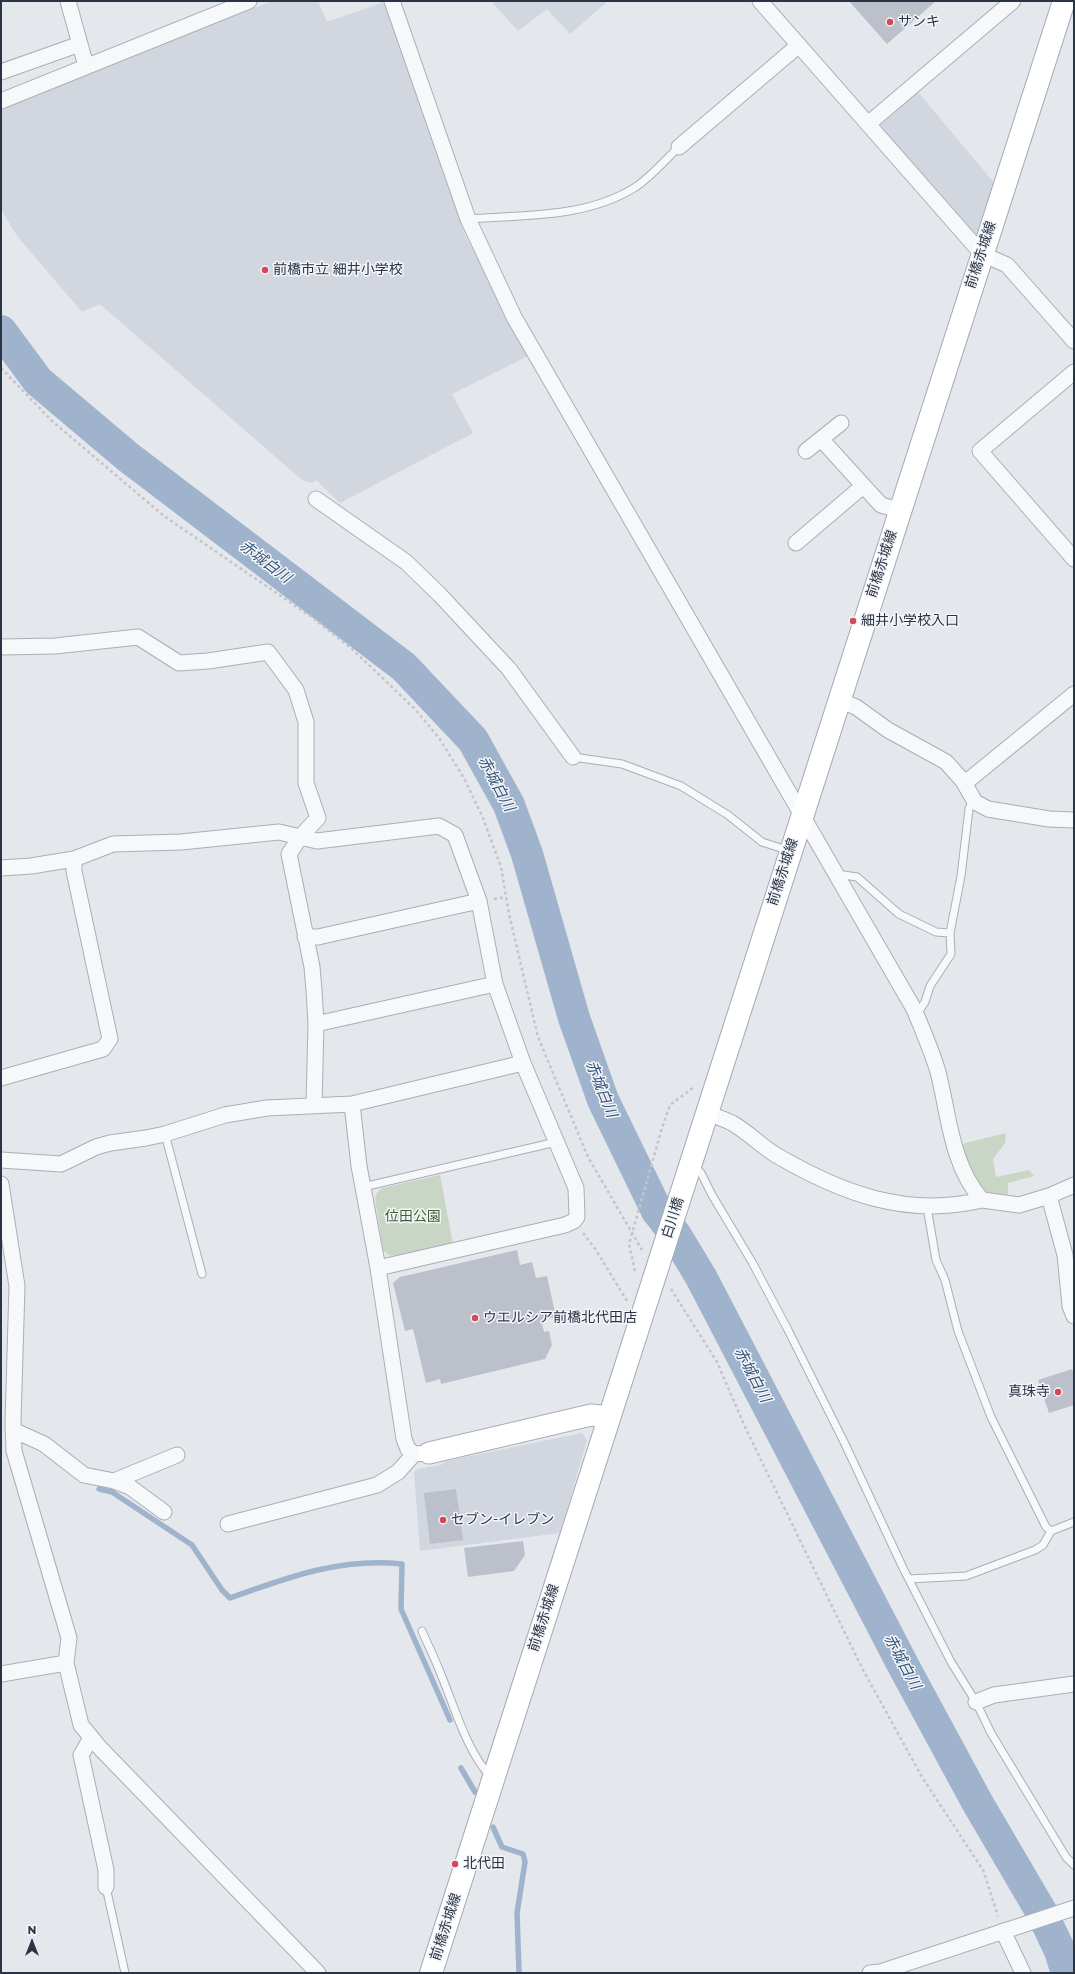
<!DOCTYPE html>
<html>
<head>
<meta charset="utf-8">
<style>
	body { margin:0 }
	#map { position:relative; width:1075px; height:1974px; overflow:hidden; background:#e4e7ec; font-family:Montserrat,sans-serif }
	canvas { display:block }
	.frame { position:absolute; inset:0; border:2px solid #2b3445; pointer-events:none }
	.north { position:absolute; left:12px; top:1922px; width:40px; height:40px; -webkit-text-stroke:3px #f4f6f9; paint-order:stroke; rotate:0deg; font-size:11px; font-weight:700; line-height:16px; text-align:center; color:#2b3445 }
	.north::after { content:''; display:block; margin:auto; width:14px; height:18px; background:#2b3445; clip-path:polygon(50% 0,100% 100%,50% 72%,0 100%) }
</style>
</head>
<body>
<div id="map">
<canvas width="1075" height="1974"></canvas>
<div class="frame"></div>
<div class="north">N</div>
</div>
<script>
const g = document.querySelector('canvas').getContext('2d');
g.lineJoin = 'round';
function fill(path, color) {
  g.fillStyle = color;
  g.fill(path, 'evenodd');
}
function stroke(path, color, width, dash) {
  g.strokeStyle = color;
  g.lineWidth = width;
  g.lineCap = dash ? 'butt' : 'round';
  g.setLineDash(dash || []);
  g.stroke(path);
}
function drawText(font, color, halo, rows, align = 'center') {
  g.font = font + ' Montserrat,"Noto Sans JP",sans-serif';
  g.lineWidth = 3;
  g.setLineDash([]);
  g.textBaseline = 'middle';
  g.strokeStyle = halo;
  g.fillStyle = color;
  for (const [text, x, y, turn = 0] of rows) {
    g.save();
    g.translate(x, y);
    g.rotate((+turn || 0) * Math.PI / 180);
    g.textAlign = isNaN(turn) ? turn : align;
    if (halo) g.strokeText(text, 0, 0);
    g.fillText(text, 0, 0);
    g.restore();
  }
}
fill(new Path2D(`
	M272,1H318L327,22L387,1L465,235L530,355L452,394L473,433L340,503L316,480L312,483L302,480L100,304L82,312L17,236L1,209V110Z
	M491,1H608L570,34L547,9L518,31Z
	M918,92L995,184L976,242L877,128Z
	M582,1433L587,1440L560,1533L420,1551L414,1473L417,1469L441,1465L446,1461Z`), '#d2d6de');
fill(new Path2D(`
	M1006,1133L1005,1143L993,1159L996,1177L1029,1170L1034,1176L1008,1183V1199C969,1189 972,1180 958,1145Z
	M440,1175L453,1244L396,1256L389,1255L383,1250L375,1198L377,1193L382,1188Z`), '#c9d6c5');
stroke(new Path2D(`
	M99,1489L112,1492L192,1545L222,1590L230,1598C286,1578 341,1557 402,1564L401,1609L450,1720
	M461,1768L475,1792
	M493,1827L502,1847L523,1854L525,1862L517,1913L519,1973`), '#9fb4cc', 5.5);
stroke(new Path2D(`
	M1,331L38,381L128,457L404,667L473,740L509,805L527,854L574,1018L603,1100L657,1211L675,1234L701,1277L904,1667L977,1802L1042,1913L1060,1951L1067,1973`), '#9fb4cc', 32);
fill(new Path2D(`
	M849,1H936L887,44Z
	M517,1250L520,1265L532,1262L536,1278L547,1276L556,1317L541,1320L544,1332L549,1331L552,1345L545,1359L441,1384L440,1379L426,1383L413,1329L405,1331L393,1283L400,1277Z
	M1072,1369L1074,1375V1405L1049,1413L1038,1380Z
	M456,1489L463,1540L430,1544L424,1493Z
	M523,1541L525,1555L514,1571L468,1577L464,1548Z`), '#bbc0ca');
const lane = new Path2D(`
	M468,219C524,215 585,218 634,188C650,178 666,159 679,147
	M573,757L622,764L681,786L728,815L762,842L790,851
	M837,874L857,877L899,914L936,932L950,933
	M916,1015L925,1002L930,986L951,954L950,933L961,876L969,809L973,799
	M165,1134L202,1274
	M694,1166L701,1173L712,1195L752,1262L787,1328L845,1444L903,1568L951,1662L976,1702L991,1733L1066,1857L1074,1865
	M363,1187L556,1142
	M927,1207L936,1260L945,1280L958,1331L991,1417L1046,1527L1051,1531
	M909,1579L966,1576L1035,1550L1043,1545L1051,1531L1074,1522
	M422,1631C429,1647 436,1661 442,1677C455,1708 467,1752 491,1777
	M106,1887L125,1973`);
const street = new Path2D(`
	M68,1L86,66
	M392,1L468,219L514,317L914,1009C922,1029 932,1051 938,1072C949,1115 951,1165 982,1200L1019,1205L1049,1196L1074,1185
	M760,1L982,254L1007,265L1074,341
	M1,72L80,44
	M1,101L249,1
	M868,124L1013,1
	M679,147L799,45
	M1074,372L980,451L1074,559
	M821,439L881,505L899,510
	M806,451L841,423
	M316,499L406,562L440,595L509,669L573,757
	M796,543L863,486
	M1,647L55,646L138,637L179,663L208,661L268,652L296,690L306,722V783L318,818L301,836L289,854L312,967L314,990L316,1024L314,1105
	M838,700L856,707L888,730L946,762L963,781L975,802L988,809L1049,819L1074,820
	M965,783L1074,694
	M1,868L31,866L74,859L113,844L181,842L279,832L317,841L439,826L455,835L479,901L495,984L523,1063
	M305,937H318L479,901
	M316,1024L495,984
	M1,1078L103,1049L110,1039L74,871V859
	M352,1104L359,1166L378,1268L404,1439L408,1449L414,1454L429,1453
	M706,1113C715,1116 724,1119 732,1123C748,1132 761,1146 776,1155C841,1193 906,1218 982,1200
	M1,1160L61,1164L96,1147L110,1143L146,1138L165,1134L225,1115L267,1108L352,1104L523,1063L576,1188L577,1217L574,1221L565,1225L378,1268
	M1,1184L17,1286L13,1422L14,1451L69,1638L66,1663L81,1725L100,1748L318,1973
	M1049,1196L1065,1255L1070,1306L1074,1316
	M13,1430L44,1444L84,1475L114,1481L177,1455
	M114,1481L130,1487L164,1512
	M228,1524L377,1485L398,1472L414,1454
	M1,1674L66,1663
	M976,1702L994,1695L1074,1684
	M91,1738L81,1755L106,1870V1887
	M1003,1931L1023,1973
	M870,1973L880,1972L1074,1908`);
const secondary = new Path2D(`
	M429,1453L591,1415L609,1417`);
const primary = new Path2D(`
	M431,1973L1064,1`);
stroke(lane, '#a9aeb7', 9);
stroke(street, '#a9aeb7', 17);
stroke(secondary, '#a9aeb7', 23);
stroke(primary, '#a3abb8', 24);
stroke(new Path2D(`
	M1,368L52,421L164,516L313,618L352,649L415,709L439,738L464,778L483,818L501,867L509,914L538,1037L588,1157L642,1250
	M494,899L506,897
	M583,1233L596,1250L627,1301
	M635,1271L629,1244L662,1128L670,1105L694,1087
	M671,1289L717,1362L745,1427L862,1668L922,1777L983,1870L998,1916`), '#c2c5cb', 2.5, [3, 3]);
stroke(lane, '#f7f8fa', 7);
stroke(street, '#f7f8fa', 15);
stroke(secondary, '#fff', 21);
stroke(primary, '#fff', 22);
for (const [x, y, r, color] of [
	[890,22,4,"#d1495b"],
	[265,270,4,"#d1495b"],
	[853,621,4,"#d1495b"],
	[475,1318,4,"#d1495b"],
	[1058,1392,4,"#d1495b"],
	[443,1520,4,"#d1495b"],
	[455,1864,4,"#d1495b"]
]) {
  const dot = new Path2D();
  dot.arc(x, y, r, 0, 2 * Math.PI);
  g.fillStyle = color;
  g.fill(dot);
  stroke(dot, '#f4f6f9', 1.5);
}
drawText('14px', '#2b3445', '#f4f6f9', [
	["サンキ",898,22],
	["前橋市立 細井小学校",273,270],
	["細井小学校入口",861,621],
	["ウエルシア前橋北代田店",483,1318],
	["真珠寺",1050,1392,"right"],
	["セブン-イレブン",451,1520],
	["北代田",463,1864]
], 'left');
drawText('14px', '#2b3445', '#f4f6f9', [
	["前橋赤城線",981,255,-72],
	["前橋赤城線",882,564,-72],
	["前橋赤城線",783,872,-72],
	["白川橋",673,1218,-72],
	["前橋赤城線",544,1618,-72],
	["前橋赤城線",446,1927,-72]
]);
drawText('14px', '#3f6138', '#f4f6f9', [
	["位田公園",413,1217]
]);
drawText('italic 15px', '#34527a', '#f4f6f9', [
	["赤城白川",265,562,37],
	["赤城白川",496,784,62],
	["赤城白川",601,1089,68],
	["赤城白川",752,1375,62],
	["赤城白川",902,1662,62]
]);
</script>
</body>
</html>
